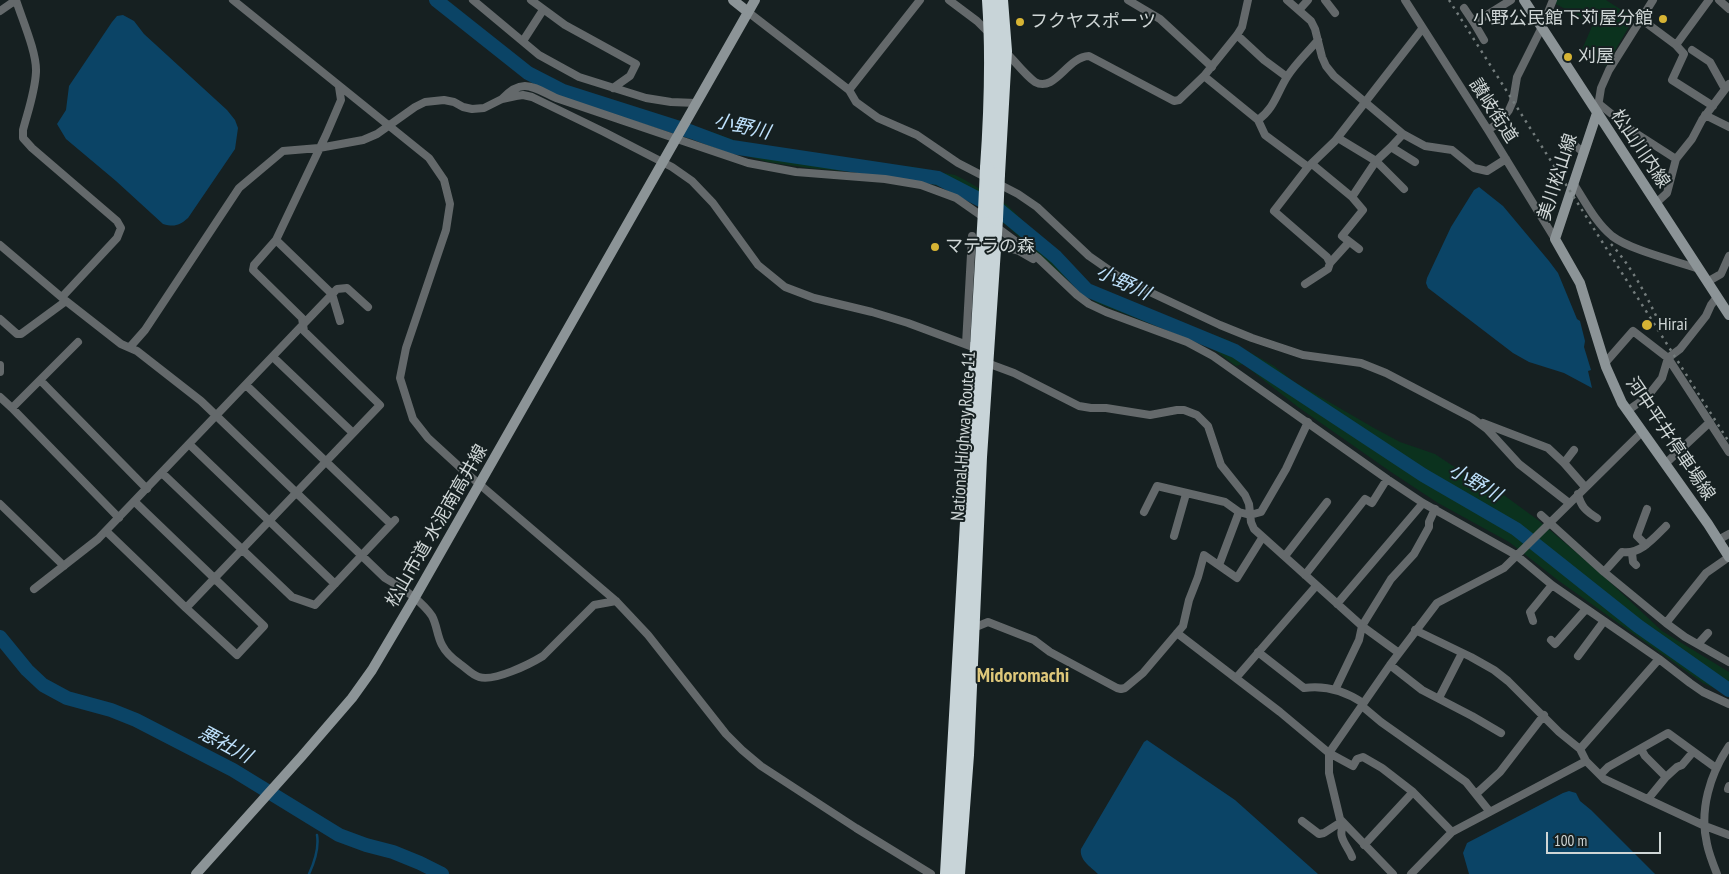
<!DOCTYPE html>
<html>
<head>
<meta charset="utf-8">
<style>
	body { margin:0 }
	#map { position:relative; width:1729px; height:874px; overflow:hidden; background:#162021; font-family:"PT Sans Narrow",sans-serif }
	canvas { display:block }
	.scale { position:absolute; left:1546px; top:832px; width:115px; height:22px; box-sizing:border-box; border:2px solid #cfd6d6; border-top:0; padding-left:6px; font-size:15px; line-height:18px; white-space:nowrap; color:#cfd6d6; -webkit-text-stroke:4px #162021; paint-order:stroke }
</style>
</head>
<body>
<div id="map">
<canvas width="1729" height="874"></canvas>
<div class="scale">100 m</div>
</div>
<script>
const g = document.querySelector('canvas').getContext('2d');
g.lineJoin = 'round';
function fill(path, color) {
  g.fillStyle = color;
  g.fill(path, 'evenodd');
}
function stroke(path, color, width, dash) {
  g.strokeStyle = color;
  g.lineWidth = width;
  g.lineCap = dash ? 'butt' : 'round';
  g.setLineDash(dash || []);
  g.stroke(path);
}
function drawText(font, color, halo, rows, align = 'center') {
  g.font = font + ' "PT Sans Narrow","Noto Sans JP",sans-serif';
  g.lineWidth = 4;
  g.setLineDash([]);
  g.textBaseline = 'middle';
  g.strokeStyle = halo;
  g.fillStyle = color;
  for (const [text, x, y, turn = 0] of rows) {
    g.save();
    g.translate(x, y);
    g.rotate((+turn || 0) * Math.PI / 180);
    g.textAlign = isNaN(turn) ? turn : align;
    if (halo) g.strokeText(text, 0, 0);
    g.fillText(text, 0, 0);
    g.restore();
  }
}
fill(new Path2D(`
	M431,0H447L521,60L538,72L558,83L591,95L702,130L712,132L747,145L811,157L820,156L821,158L913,167L955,175L965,180L1007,205L1081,278L1097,291L1116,300L1149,310L1230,341L1274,366L1293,381L1374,428L1400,442L1435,454L1453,466L1490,485L1538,520L1597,570L1662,631L1729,672V695L1703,683L1559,581L1509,542L1438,503L1391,472L1298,407L1243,364L1236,366L1216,351L1195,341L1097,303L1071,283L1007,226L973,200L956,192L911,177L809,168L768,162L706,145L699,140L544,89L531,82Z
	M1555,0H1606L1634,18L1606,66L1581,52L1593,24L1554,3Z`), '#0b321e');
fill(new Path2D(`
	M123,15L134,21L144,34L227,110L235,120L238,128L235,149L188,218C179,226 174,227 163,224L116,181L66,139L57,124L66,110L69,86L112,22L117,16Z
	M1479,187L1503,206L1549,261L1558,273L1577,319L1580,321L1585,341L1584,347L1591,370L1588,371L1592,388L1564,373L1529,362L1513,353L1428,288L1426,283L1427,278L1451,227L1474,190Z
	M1147,740L1235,800L1318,874H1098C1091,867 1079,860 1081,849L1144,742Z
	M1569,791L1576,793L1580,801L1591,810L1655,874H1469L1463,853L1467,843L1563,793Z`), '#0b4466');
stroke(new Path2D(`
	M309,874C314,863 319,847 317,835`), '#0b4466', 2.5);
stroke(new Path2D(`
	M436,0L528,73L563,91L692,132L732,147L938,178L998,209L1056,257L1087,290L1235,351L1423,475L1516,529L1638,626L1729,690
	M0,637L27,670L43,685L67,698L111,710L136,720L233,770L339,835L366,845L393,852L420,863L442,874`), '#0b4466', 14);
stroke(new Path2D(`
	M16,0C22,19 37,53 36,72C35,92 28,111 23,130V138L32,148L117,221L121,228L117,238L62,297
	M233,0L429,158L444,180L450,204L446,230L406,348L400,378L413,419L428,438L464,471L616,601L648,635L726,734L742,750L761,766L856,828L931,874
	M473,0L539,55L579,77L646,98L671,102L696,103
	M531,0L565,25L636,64L630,76L613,88
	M949,0L977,21L990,34
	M1128,0L1160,19L1212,67
	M1287,0L1311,21L1315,29L1322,57L1326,66L1334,76L1403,134L1425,146L1452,150L1474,168L1487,171L1506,159
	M1325,0L1335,13
	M1405,0L1488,130L1555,239
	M1709,0L1676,45L1684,54L1672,80L1713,106
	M1719,0L1729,9
	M1464,8L1474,23
	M1299,10L1308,0
	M0,11L16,0
	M748,12L849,90L856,102L878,118L917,135L958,163L1018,194L1037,207L1089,256L1122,279L1220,325L1252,338L1303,355L1361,363L1386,373L1472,418L1487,429L1519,464L1569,503
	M1641,19L1676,45
	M1237,35L1264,60L1287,77
	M1484,40L1474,23L1511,0
	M523,41L543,10
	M1004,50C1013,59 1025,75 1035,82C1055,93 1067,57 1089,56L1174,101L1179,100L1204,76L1237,35L1242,27L1248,0
	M1692,50L1710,62L1725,89
	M1204,76L1258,120L1265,135L1308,167
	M849,90L920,0
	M502,99C522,77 533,87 556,98L748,163L796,172L885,179L921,185L956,198L986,219
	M1598,103L1634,132L1676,159
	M1597,113L1601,88L1609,70L1653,0
	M1705,115L1729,127
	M1258,120C1274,109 1277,93 1287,77C1295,64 1308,52 1318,40
	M1488,130L1500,122L1509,110L1513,101L1517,77L1542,27L1553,0
	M1338,138L1376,161L1404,189
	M1567,139L1583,152
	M1391,147L1415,162
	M1312,164L1352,197L1363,210L1342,236L1359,249
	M1573,183C1585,201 1595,222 1612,236C1630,250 1676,261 1699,269
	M1352,197L1376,161L1391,147L1403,134
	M1656,203L1667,193L1676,159L1692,139L1702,120L1729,84
	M995,226L1038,258L1077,295L1089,304L1106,312L1187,342L1213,356L1387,479L1423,503L1516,555L1552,585L1659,659L1690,683L1703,692L1729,704
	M276,240L332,294L340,321
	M0,245L66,301L121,344L137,351L201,401L385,578C401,587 421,600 432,616C437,625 437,636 442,645C446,653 453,659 460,664C466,668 472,675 479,677C494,682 530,664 543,656L594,605L616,601
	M1004,247L1019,251L1033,259
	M1330,263L1349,242
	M1707,282L1721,274L1729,256
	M1305,284L1328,269L1330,263L1327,257L1274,211L1308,167L1335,141L1422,29
	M0,319L17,334H21L66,301
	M78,342L12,408L119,518
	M966,344L972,236
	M130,347L145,330L239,188L283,151L319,148L363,140L377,134L415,107L425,102L444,100L454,102L463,107L472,109L484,108L502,99L516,96L523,95L532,97L604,132L672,167L692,181L713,203L758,265L785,287L814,298L872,312L908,323L978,349
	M273,357L353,433
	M986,361L987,363L1014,373L1079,406L1091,408H1106L1150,415L1177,410H1184L1197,415L1208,426L1221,465L1245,495L1249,504L1251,522L1254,529L1362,626L1399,653
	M1605,363L1633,331L1668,358L1729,452
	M0,365V372
	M40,380L147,489
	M246,385L391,524
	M0,397L12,408
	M1627,411L1647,397L1662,378L1668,358L1680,349L1706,316L1711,305L1717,297
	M1483,423L1548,448L1564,463L1585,487
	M189,444L335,584
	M1564,463L1574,450
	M1665,464L1710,422
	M162,473L292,597L315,605L395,520
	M1578,494C1581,507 1586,511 1597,518
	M135,502L264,626L237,655L186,608
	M0,504L64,566
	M1144,512L1157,486L1225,502L1239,512L1250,515L1261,512L1286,469L1308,422
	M1541,515L1604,572L1666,623L1685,637L1729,662
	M106,531L186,608L380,405L304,331L302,318L253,270L254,265L276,240L326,135L341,100L339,87
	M1174,536L1186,494
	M1718,540L1729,534
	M1646,545L1637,536L1647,509
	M1632,553L1633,562L1636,565
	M1285,556L1327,502
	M1219,565L1239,512
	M1604,572L1622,552C1640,555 1654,538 1666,526
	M1305,575L1365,499L1372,503L1387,479
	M34,589L98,539L337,289L347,288L368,307
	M1337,604L1423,503
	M1533,621L1530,612L1552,585
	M1666,623L1706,573L1729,557
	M971,629L988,622L1034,640L1050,652L1117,688L1121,689L1125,688L1143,673L1183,626L1189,600L1198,577L1204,555L1237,578L1262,538
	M1415,630L1471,657L1494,670L1508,681L1559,732L1580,749L1586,761L1604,779L1705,826L1729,835
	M1177,633L1280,712L1329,753L1353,766L1357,759L1363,757L1382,768L1413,792L1452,832
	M1551,640L1555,644L1586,609
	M1698,644L1708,633
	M1258,652L1304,688C1325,685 1345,691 1363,703
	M1578,656L1604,621
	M1390,665L1422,690L1472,716L1501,733
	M1236,678L1316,586
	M1335,690L1359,640L1362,626L1391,579L1414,554L1429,527V522L1435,509
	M1439,698L1462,653
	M1362,706L1381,722L1466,782L1490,812
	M1580,749L1659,659
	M1641,749L1645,756L1666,777
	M1600,775L1608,767L1668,733L1716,768
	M1728,789L1729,786
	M1476,794L1500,772L1544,715
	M1648,799L1666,777L1677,767L1682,765L1693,752
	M1302,821L1319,834L1324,833L1341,822
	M1344,825C1336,836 1348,846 1352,857
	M1364,845L1413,792
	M1393,874L1340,819L1329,773V753L1390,665L1437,603L1504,568L1642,432
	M1411,874L1452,832L1586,761
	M1717,874C1713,864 1709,854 1707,844C1699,810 1710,774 1729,746`), '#64696b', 8);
stroke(new Path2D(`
	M733,0L748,12
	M1524,0L1729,315
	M1597,113L1555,239L1580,283L1606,367L1622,403L1708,524L1729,557
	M196,874L302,756L352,698L372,670L414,599L755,0`), '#8c9497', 10);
stroke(new Path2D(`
	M987,168C991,111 993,56 989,0
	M998,174L1005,51L1001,0
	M947,874L967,522L970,444L977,348L985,211
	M958,874L967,755L980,457L996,219`), '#c8d4d8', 14);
stroke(new Path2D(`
	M1449,0L1729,442
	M1611,244C1630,265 1645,292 1657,318`), '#737c7c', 2.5, [2.5, 5]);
stroke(new Path2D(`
	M985,211L987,168
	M996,219L998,174`), '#c8d4d8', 14);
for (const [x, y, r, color] of [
	[1663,19,5,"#d7b434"],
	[1020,22,5,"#d7b434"],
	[1568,57,5,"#d7b434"],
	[935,247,5,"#d7b434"],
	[1647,325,6,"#d7b434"]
]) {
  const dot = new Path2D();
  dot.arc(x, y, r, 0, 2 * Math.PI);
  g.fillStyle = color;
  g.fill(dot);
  stroke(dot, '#162021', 2);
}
drawText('18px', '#cfd6d6', '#162021', [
	["小野公民館下苅屋分館",1653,19,"right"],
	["フクヤスポーツ",1030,22],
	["刈屋",1578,57],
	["マテラの森",945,247],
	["Hirai",1658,325]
], 'left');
drawText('18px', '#cfd6d6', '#162021', [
	["讃岐街道",1493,111,57],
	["松山川内線",1640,149,56],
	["美川松山線",1558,177,-72],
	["National Highway Route 11",964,436,-86],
	["河中平井停車場線",1670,439,56],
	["松山市道 水泥南高井線",437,526,-60]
]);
drawText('italic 19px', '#bfe2fd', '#162021', [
	["小野川",742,127,13],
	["小野川",1123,283,25],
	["小野川",1475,483,30],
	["悪社川",225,745,28]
]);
drawText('bold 20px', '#dec77a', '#162021', [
	["Midoromachi",1023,676]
]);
</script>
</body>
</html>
